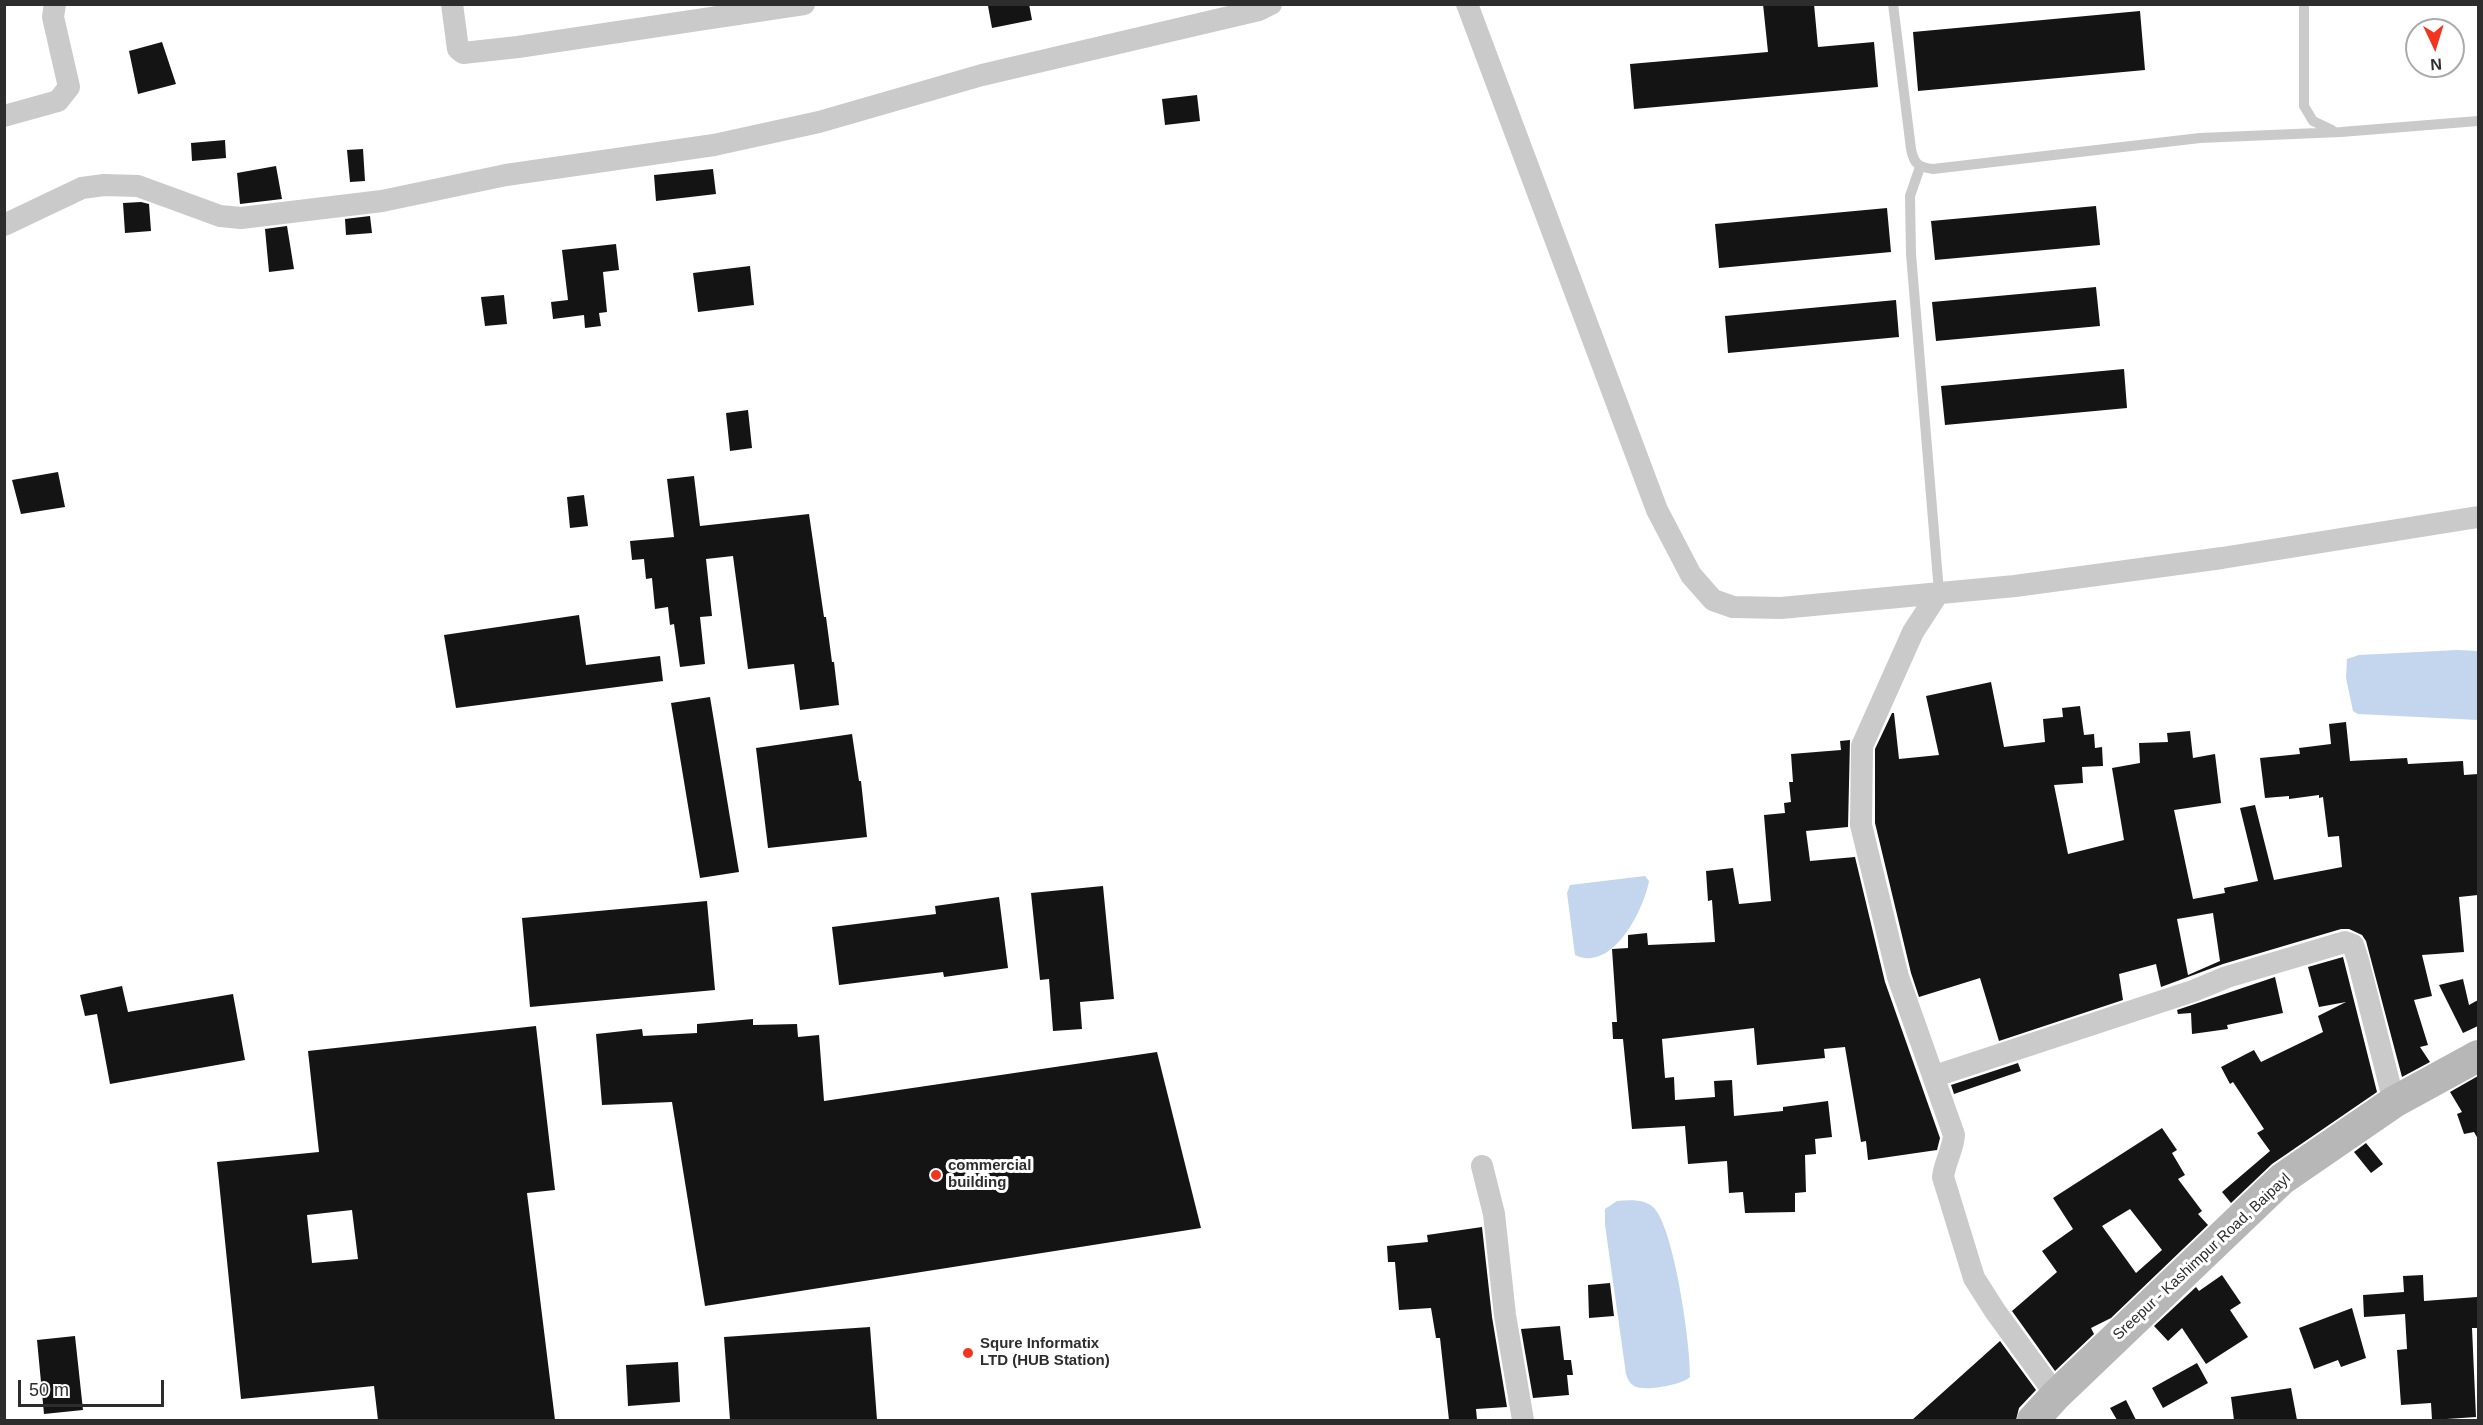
<!DOCTYPE html>
<html>
<head>
<meta charset="utf-8">
<style>
	body { margin:0 }
	#map { position:relative; width:2483px; height:1425px; overflow:hidden; background:#fff; font-family:Helvetica,sans-serif }
	canvas { display:block }
	.frame { position:absolute; inset:0; border:6px solid #2d2d2d; pointer-events:none }
	.north { position:absolute; left:2405px; top:18px; width:60px; height:60px; box-sizing:border-box; background:#fff; border:2px solid #ababab; border-radius:50%; rotate:176deg; font-size:16px; font-weight:700; line-height:24px; text-align:center; color:#2d2d2d }
	.north::after { content:''; display:block; margin:auto; width:21px; height:27px; background:#f33520; clip-path:polygon(50% 0,100% 100%,50% 72%,0 100%) }
	.scale { position:absolute; left:18px; top:1380px; width:146px; height:27px; box-sizing:border-box; border:3px solid #2d2d2d; border-top:0; padding-left:8px; font-size:18px; line-height:21px; white-space:nowrap; color:#2d2d2d; -webkit-text-stroke:4px #fff; paint-order:stroke }
</style>
</head>
<body>
<div id="map">
<canvas width="2483" height="1425"></canvas>
<div class="frame"></div>
<div class="north">N</div>
<div class="scale">50 m</div>
</div>
<script>
const g = document.querySelector('canvas').getContext('2d');
g.lineJoin = 'round';
function fill(path, color) {
  g.fillStyle = color;
  g.fill(path, 'evenodd');
}
function stroke(path, color, width, dash) {
  g.strokeStyle = color;
  g.lineWidth = width;
  g.lineCap = dash ? 'butt' : 'round';
  g.setLineDash(dash || []);
  g.stroke(path);
}
function drawText(font, color, halo, rows, align = 'center') {
  g.font = font + ' Helvetica,sans-serif';
  g.lineWidth = 6;
  g.setLineDash([]);
  g.textBaseline = 'middle';
  g.strokeStyle = halo;
  g.fillStyle = color;
  for (const [text, x, y, turn = 0] of rows) {
    g.save();
    g.translate(x, y);
    g.rotate((+turn || 0) * Math.PI / 180);
    g.textAlign = isNaN(turn) ? turn : align;
    if (halo) g.strokeText(text, 0, 0);
    g.fillText(text, 0, 0);
    g.restore();
  }
}
fill(new Path2D(`
	M2458,650L2478,651V720L2358,714L2353,711L2346,678L2347,659L2359,655Z
	M1645,876L1649,881C1644,909 1613,973 1575,955L1567,893L1570,885Z
	M1617,1201C1629,1200 1644,1199 1653,1207C1674,1226 1691,1347 1690,1377C1682,1385 1644,1392 1634,1386C1629,1383 1628,1379 1626,1374L1605,1225V1209Z`), '#c3d6ee');
fill(new Path2D(`
	M997,4H1029L1032,20L992,28L988,6Z
	M1763,4H1814L1818,47L1874,42L1878,87L1634,109L1630,64L1768,52Z
	M2140,11L2145,70L1918,91L1913,32Z
	M162,42L176,84L138,94L129,51Z
	M1197,95L1200,121L1165,125L1162,99Z
	M225,140L226,158L192,161L191,143Z
	M363,149L365,181L350,182L347,150Z
	M276,166L282,199L240,204L237,173Z
	M713,169L716,194L656,201L654,175Z
	M141,202L149,204L151,231L125,233L123,203Z
	M2096,206L2100,245L1935,260L1931,221Z
	M1887,208L1891,252L1719,268L1715,224Z
	M370,216L372,233L346,235L345,219Z
	M287,226L294,269L269,272L265,229Z
	M616,244L619,270L603,272L607,312L599,313L601,326L585,328L584,315L553,319L551,302L568,300L562,250Z
	M750,266L754,305L698,312L693,273Z
	M2096,287L2100,326L1936,341L1932,302Z
	M504,295L507,324L485,326L481,297Z
	M1896,300L1899,337L1728,353L1725,316Z
	M2124,369L2127,408L1945,425L1941,386Z
	M748,410L752,448L730,451L726,413Z
	M58,472L65,507L21,514L12,480Z
	M694,476L700,526L809,514L824,617H826L832,662H834L839,705L800,710L794,664L748,669L733,556L706,559L712,616L700,617L705,664L680,667L674,624L670,625L668,607L655,609L652,578L646,579L644,559L632,560L630,541L674,537L667,479Z
	M584,495L588,526L570,528L567,497Z
	M579,615L586,665L660,656L663,681L456,708L444,635Z
	M1991,682L2004,747L2045,742L2043,719L2063,717L2062,708L2080,706L2084,735L2094,734L2095,748L2102,747L2103,766L2082,767L2083,783L2054,785L2068,854L2124,840L2112,768L2140,763L2139,743L2168,742L2167,733L2190,731L2193,758L2215,754L2221,803L2174,810L2193,899L2225,893L2224,888L2258,881L2240,808L2255,805L2274,880L2342,867L2339,836L2328,837L2323,797L2319,798V795L2289,799V796L2265,798L2260,758L2300,754L2299,748L2331,744L2329,724L2346,722L2350,761L2407,758L2408,764L2463,761L2464,775L2478,774V895L2459,897L2464,952L2422,955L2432,996L2414,1000L2428,1045L2420,1047L2430,1062L2402,1077L2366,941L2362,935L2349,929H2341L2223,964L2161,987L2156,964L2119,974L2123,1000L1999,1041L1980,978L1919,997L1911,973L1875,823V749L1892,713H1894L1899,759L1939,755L1926,696ZM2213,913L2220,961L2188,975L2177,919Z
	M710,697L739,872L700,878L671,703Z
	M852,734L859,781H861L867,837L768,848L756,748Z
	M1850,740L1848,827L1806,831L1810,861L1855,857L1885,982L1940,1138L1937,1150L1868,1160L1866,1141L1861,1142L1845,1047L1824,1049L1825,1058L1757,1065L1754,1028L1662,1039L1665,1078L1674,1077L1675,1100L1715,1097L1714,1081L1732,1080L1734,1116L1783,1111V1107L1828,1101L1832,1137L1815,1139L1816,1154L1805,1155L1806,1192L1795,1193V1212L1745,1213L1743,1192L1729,1193L1727,1161L1688,1164L1685,1126L1632,1129L1623,1039H1613L1612,1022H1617L1612,949L1628,948V935L1647,933L1648,945L1715,942L1712,900L1708,901L1706,871L1733,868L1739,904L1771,901L1764,815L1785,813L1784,803L1791,802L1789,782H1793L1791,754L1841,750L1840,741Z
	M1103,886L1114,999L1080,1002L1082,1029L1053,1031L1049,979L1040,980L1031,893Z
	M999,897L1008,968L944,977L943,972L839,985L832,927L936,914L935,906Z
	M707,901L715,990L530,1007L522,918Z
	M2343,957L2377,1092L2272,1164L2231,1203L2222,1192L2270,1151L2257,1133L2264,1129L2233,1082L2230,1084L2221,1067L2254,1050L2261,1062L2323,1032L2318,1016L2346,1002L2319,1007L2308,967Z
	M2275,977L2283,1013L2227,1025L2228,1029L2192,1034L2191,1013L2178,1014L2177,1010Z
	M2463,979L2469,1005L2478,1000V1026L2463,1033L2439,985Z
	M122,986L128,1012L233,994L245,1060L110,1084L97,1014L85,1016L80,995Z
	M753,1019V1025L797,1024L798,1037L819,1035L824,1101L1157,1052L1201,1228L705,1306L672,1102L602,1105L596,1034L642,1029L643,1036L697,1033V1024Z
	M536,1026L555,1190L527,1193L555,1420H378L374,1386L241,1399L217,1162L319,1152L308,1051ZM352,1210L358,1259L312,1263L307,1215Z
	M2018,1063L2021,1071L1954,1094L1951,1085Z
	M2478,1076V1139L2474,1132L2464,1134L2457,1114L2462,1112L2450,1092Z
	M2162,1128L2177,1150L2172,1153L2185,1175L2178,1179L2202,1211L2198,1214L2208,1225L2111,1318L2091,1328L2094,1334L2055,1371L2012,1311L2057,1272L2042,1251L2073,1229L2053,1198ZM2130,1209L2162,1250L2136,1273L2102,1226Z
	M2366,1143L2383,1164L2371,1173L2354,1152Z
	M1482,1227L1492,1317L1507,1407L1476,1409L1477,1420H1449L1440,1338H1436L1431,1308L1399,1310L1395,1262H1388L1387,1246L1428,1242L1427,1235Z
	M2222,1275L2241,1303L2230,1310L2248,1337L2206,1364L2182,1328L2168,1341L2154,1326L2196,1287L2199,1291Z
	M2423,1275L2424,1301L2477,1297L2478,1328H2472L2476,1417L2432,1420L2431,1403L2401,1405L2397,1350L2407,1349L2405,1314L2364,1317L2363,1295L2404,1292L2403,1276Z
	M1610,1283L1614,1316L1589,1318L1588,1285Z
	M2352,1308L2366,1358L2341,1367L2338,1360L2314,1369L2299,1328Z
	M1560,1326L1564,1360H1571L1573,1375H1567L1569,1395L1533,1398L1521,1329Z
	M870,1327L877,1420H730L724,1337Z
	M75,1336L83,1410L44,1414L37,1340Z
	M2000,1341L2036,1390L2019,1408L2016,1420H1912Z
	M678,1362L680,1402L628,1406L626,1365Z
	M2197,1363L2208,1383L2163,1408L2152,1388Z
	M2291,1388L2297,1420H2234L2231,1397Z
	M2126,1400L2136,1420H2117L2110,1408Z`), '#141414');
stroke(new Path2D(`
	M1893,4L1911,149C1914,164 1918,167 1933,169L2200,138L2341,132L2478,121
	M2304,4V106L2313,121L2332,130
	M1920,167L1910,196L1911,254L1939,592`), '#cacaca', 10);
stroke(new Path2D(`
	M452,4L458,49L463,53L518,47L804,4
	M1467,4L1657,510L1691,575L1713,600L1733,607L1781,608L2015,586L2222,558L2478,517
	M4,116L58,101L69,87L53,17L55,4
	M4,225L82,188L104,185L138,186L220,216L241,218L382,201L506,175L714,145L819,122L982,75L1259,10L1271,4
	M1939,592L1913,632L1862,746L1861,825L1898,977L1954,1135C1953,1150 1945,1161 1943,1177L1974,1278L1995,1311L2056,1395
	M1935,1076L2193,991L2227,977L2345,942L2353,945L2358,960L2394,1102
	M1482,1166L1494,1214L1505,1315L1523,1420`), '#cacaca', 22);
stroke(new Path2D(`
	M2033,1420L2056,1395L2282,1179L2394,1102L2478,1056`), '#b7b7b7', 32);
for (const [x, y, r, color] of [
	[936,1175,6,"#f33520"],
	[968,1353,6,"#f33520"]
]) {
  const dot = new Path2D();
  dot.arc(x, y, r, 0, 2 * Math.PI);
  g.fillStyle = color;
  g.fill(dot);
  stroke(dot, '#fff', 2);
}
drawText('bold 15px', '#2d2d2d', '#fff', [
	["commercial",948,1166],
	["building",948,1183],
	["Squre Informatix",980,1344],
	["LTD (HUB Station)",980,1361]
], 'left');
drawText('15px', '#2d2d2d', '#fff', [
	["Sreepur - Kashimpur Road, Baipayl",2202,1257,-43]
]);
</script>
</body>
</html>
